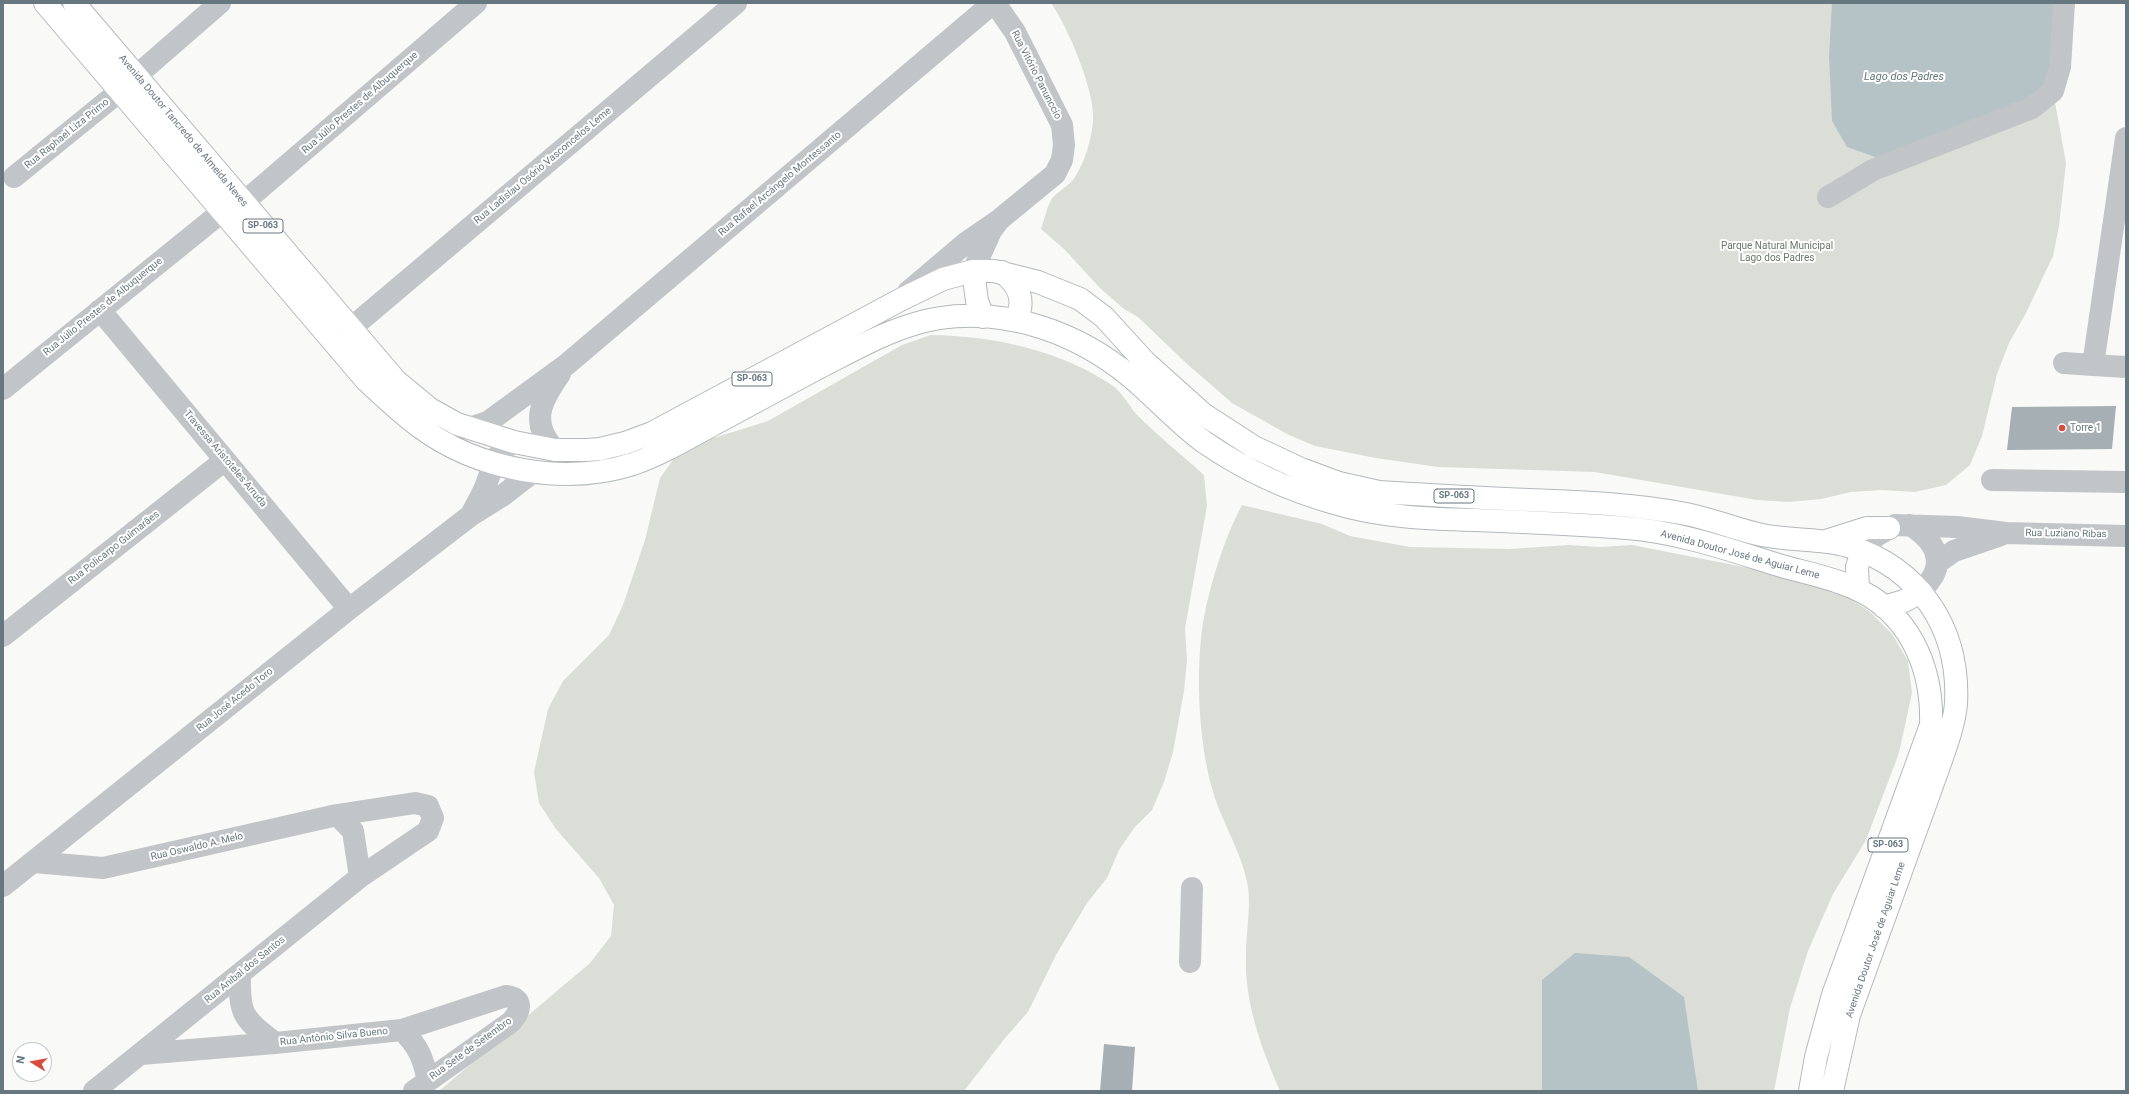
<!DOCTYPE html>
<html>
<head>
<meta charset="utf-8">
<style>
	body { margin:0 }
	#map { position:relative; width:2129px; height:1094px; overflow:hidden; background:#f9f9f7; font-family:Roboto,sans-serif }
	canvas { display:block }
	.frame { position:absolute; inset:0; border:4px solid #667780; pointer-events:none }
	.north { position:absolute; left:12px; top:1042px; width:40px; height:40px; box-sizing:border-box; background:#fff; border:1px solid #c2c9cc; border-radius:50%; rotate:281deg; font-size:11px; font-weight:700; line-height:16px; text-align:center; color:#667780 }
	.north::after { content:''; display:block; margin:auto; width:14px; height:18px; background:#d64e3b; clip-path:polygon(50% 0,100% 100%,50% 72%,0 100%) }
</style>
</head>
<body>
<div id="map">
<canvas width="2129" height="1094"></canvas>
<div class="frame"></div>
<div class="north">N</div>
</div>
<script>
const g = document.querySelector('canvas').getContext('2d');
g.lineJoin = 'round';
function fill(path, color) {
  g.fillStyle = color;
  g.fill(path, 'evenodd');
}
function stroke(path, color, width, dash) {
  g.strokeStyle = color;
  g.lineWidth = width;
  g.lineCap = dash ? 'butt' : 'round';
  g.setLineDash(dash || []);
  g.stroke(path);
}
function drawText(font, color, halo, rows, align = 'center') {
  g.font = font + ' Roboto,sans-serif';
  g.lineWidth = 4;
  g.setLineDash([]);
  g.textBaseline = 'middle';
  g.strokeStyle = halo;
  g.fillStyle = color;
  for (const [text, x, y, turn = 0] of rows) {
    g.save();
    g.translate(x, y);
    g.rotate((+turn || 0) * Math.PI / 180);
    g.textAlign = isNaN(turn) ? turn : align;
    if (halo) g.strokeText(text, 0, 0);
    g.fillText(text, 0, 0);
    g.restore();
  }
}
fill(new Path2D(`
	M1051,3H2064L2053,91L2066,163L2059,226L2053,256L2026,313L2009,343L1997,374L1982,436L1970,465L1946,485L1915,492L1882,490L1851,492L1821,499L1789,502L1757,500L1595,472L1438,467L1376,458L1315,446L1287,434L1232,403L1186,363L1138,317L1124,309L1100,288L1064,249L1041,229C1044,220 1047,208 1051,200C1057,191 1070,186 1075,177C1085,161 1091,141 1093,122C1096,93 1068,27 1051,3Z
	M931,335C993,336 1061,350 1113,386C1122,393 1129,405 1136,414C1157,435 1182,455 1204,475L1207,506L1185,628L1187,661L1184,691L1173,752L1164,782L1152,810L1134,828L1119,850L1107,878L1087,903L1056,955L1028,1012L1005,1038L964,1091H439L590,963L611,936L614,905L599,878L556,829L539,803L534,772L548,709L563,681L609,635L623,605L645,540L660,478L678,453L707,440L768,421L902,345Z
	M1242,505L1322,524L1350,536L1410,547L1509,549L1568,545L1600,547L1632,545L1754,569L1784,575L1843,594L1869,611L1892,634L1908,661L1912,693L1899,753L1866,840L1833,894L1808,951L1790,1008L1774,1091H1280C1261,1047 1244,1002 1246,954C1246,932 1251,909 1248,887C1243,855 1225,828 1215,798C1200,752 1196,688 1201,639C1205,599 1223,540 1242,505Z`), '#daded7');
fill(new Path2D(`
	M1832,3H2064L2053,91L1878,158L1847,147L1832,121L1829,56Z
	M1575,953L1629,957L1684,997L1698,1091H1542V980Z`), '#b6c3c6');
fill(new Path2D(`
	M2116,406L2112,449L2007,450L2012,407Z
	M1104,1044L1135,1047L1132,1091H1100Z`), '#a6afb4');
const major = new Path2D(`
	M45,3L366,380C383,396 401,413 420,427C478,470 564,486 633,464C662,454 688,438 714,424C748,406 782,387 816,369C856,349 895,325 940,318C1009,308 1078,333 1131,377C1156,398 1178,423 1204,442C1243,469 1288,490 1334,503C1380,517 1428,519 1475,520C1526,522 1577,524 1627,528C1678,532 1727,549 1775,564C1801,572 1827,576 1852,587C1909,611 1933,667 1931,725L1833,995L1816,1057L1810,1091
	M74,3L396,381L430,409L457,424L514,442L555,450H587L600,449L625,443L652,433L900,300L943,279L973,271H994L1038,282L1080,299L1104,317L1145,362L1203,414L1254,447L1301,469L1339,483L1379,492C1429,495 1479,498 1529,500C1582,502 1634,504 1686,514C1712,519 1737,530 1762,535C1790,541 1821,538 1848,546C1920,568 1960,629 1956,704C1954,726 1945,748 1938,769L1849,1015L1832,1091
	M973,271L977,301L983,317
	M1002,272C1018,284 1027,302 1015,320
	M1826,541L1867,528H1889
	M1858,589L1857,567L1862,551
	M1884,607L1904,601L1921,592`);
stroke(major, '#b2b8bb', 24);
stroke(new Path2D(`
	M136,76L220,3
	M2126,138L2093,365L2126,367
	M14,177L120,91
	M1828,197L1873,170L2032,108L2053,91L2060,67L2064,3
	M243,203L476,3
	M973,271L991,231L997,223
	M908,292L967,242L999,220L1055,174L1062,160L1064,145L1062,125L1015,32L995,3
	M100,310L349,609
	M350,329L736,3
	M2064,363L2093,365
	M3,389L223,211
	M469,428L488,422L566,365L993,3
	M555,450C529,423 541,401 560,374
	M1992,480L2126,482
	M471,515C476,504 484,493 487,482C495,461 494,454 514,442
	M1910,525C1927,535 1944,553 1934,574C1931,580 1925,587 1921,592
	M1862,551L1876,536L1895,525L1957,527L2006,533L2126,536
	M1937,563L1954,551L2001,535
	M3,636L225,460
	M337,815L415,803L428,806L433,818L428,831L360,877
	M34,862L103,868L337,815L353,831L360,877L94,1091
	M3,886L349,609L470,516L502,496L533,472
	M1190,962L1192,888
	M240,974C239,1016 243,1018 275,1043
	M402,1030C419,1047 423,1058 428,1081
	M141,1054L275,1043L402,1030L506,996C524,998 521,1011 511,1022L414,1091`), '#c1c5c8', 22);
stroke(major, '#fff', 22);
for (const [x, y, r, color] of [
	[2062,428,4,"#d64e3b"]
]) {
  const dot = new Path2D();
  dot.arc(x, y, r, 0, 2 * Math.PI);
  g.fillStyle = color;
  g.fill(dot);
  stroke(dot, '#fff', 1.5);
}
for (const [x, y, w] of [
	[263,226,40],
	[752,379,40],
	[1454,496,40],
	[1888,845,40]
]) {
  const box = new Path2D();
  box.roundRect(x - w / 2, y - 7, w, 14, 3);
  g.fillStyle = '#fff';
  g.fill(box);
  stroke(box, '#667780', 1);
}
drawText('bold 9px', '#667780', null, [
	["SP-063",263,226],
	["SP-063",752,379],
	["SP-063",1454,496],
	["SP-063",1888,845]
]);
drawText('10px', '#667780', '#fff', [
	["Rua Vitório Panunccio",1036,75,63],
	["Rua Júlio Prestes de Albuquerque",360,103,-41],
	["Avenida Doutor Tancredo de Almeida Neves",183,131,50],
	["Rua Raphael Liza Primo",67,134,-39],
	["Rua Ladislau Osório Vasconcelos Leme",543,166,-40],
	["Rua Rafael Arcângelo Montessanto",780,184,-40],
	["Rua Júlio Prestes de Albuquerque",103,307,-39],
	["Travessa Aristoteles Arruda",225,459,50],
	["Rua Luziano Ribas",2066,534,1],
	["Rua Policarpo Guimarães",114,548,-38],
	["Avenida Doutor José de Aguiar Leme",1740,555,15],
	["Rua José Acedo Toro",235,700,-39],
	["Rua Oswaldo A. Melo",197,847,-13],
	["Avenida Doutor José de Aguiar Leme",1876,940,-71],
	["Rua Anibal dos Santos",245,970,-39],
	["Rua Antônio Silva Bueno",334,1037,-6],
	["Rua Sete de Setembro",471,1049,-36]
]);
drawText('10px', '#6a7865', '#fff', [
	["Parque Natural Municipal",1777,246],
	["Lago dos Padres",1777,258]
]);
drawText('10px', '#667780', '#fff', [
	["Torre 1",2070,428]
], 'left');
drawText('italic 11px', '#617679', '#fff', [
	["Lago dos Padres",1904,77]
]);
</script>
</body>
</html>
